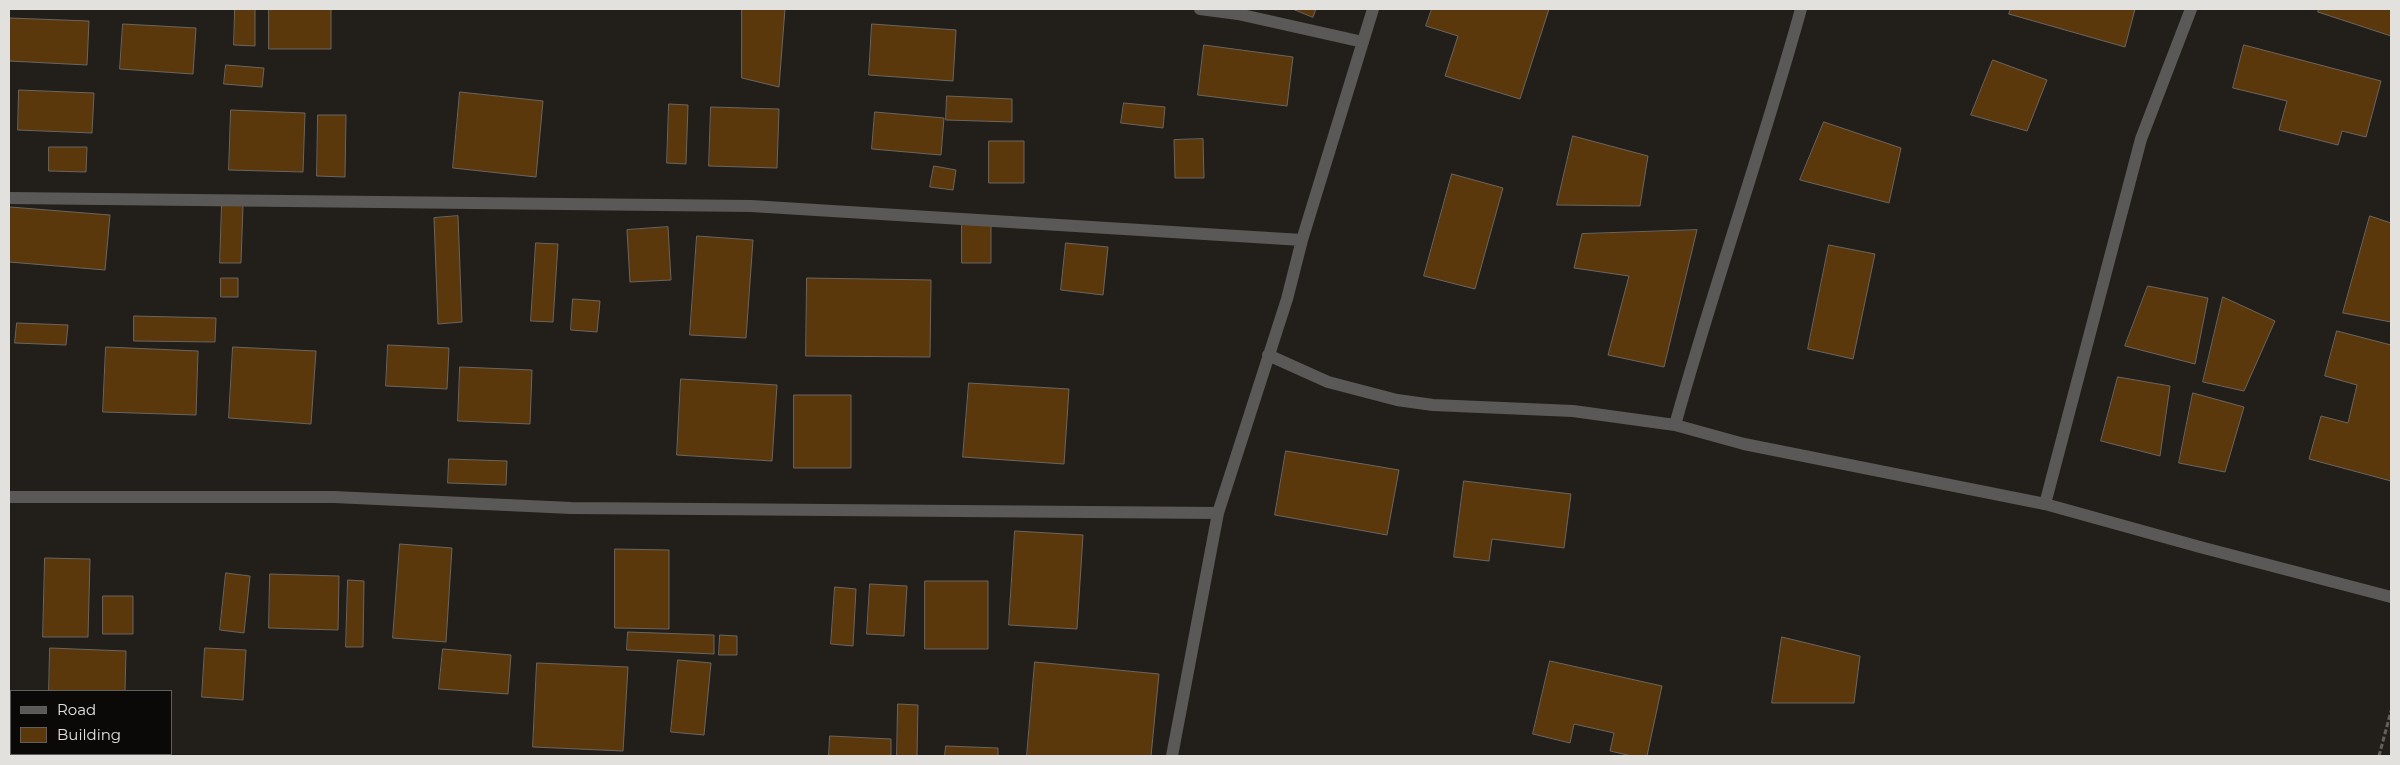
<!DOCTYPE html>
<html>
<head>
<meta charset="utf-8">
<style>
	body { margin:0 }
	#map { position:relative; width:2400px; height:765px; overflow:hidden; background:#221f1a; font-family:Montserrat,sans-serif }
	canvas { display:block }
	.frame { position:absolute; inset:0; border:10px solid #e3e1dd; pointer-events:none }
	.legend { position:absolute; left:10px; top:690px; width:162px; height:65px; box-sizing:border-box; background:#0b0907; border:1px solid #615f5d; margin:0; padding:6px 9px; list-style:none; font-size:15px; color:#e3e1dd }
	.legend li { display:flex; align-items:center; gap:10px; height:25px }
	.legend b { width:25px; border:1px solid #615f5d }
</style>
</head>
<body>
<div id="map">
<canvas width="2400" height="765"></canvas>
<div class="frame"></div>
<ul class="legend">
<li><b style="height:6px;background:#5b5957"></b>Road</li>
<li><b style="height:14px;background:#5b380c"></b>Building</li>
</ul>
</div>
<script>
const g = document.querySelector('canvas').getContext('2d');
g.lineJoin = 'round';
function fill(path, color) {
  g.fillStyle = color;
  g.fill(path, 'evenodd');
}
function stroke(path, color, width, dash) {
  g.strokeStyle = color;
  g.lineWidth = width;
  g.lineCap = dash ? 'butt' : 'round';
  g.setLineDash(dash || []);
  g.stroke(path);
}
const building = new Path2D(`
	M235,9H255V46L234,45Z
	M269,9H331V49H269Z
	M742,9H785L779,87L742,78Z
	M1293,9H1316L1313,17Z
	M1432,9H1549L1520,99L1445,76L1458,36L1426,26Z
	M2011,9H2135L2125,47L2009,14Z
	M2319,9H2391V36L2318,12Z
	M10,18L89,21L87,65L9,61Z
	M123,24L196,28L193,74L120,69Z
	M872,24L956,30L953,81L869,75Z
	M1204,45L1293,57L1287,106L1198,95Z
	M2244,45L2381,81L2366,137L2342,131L2338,145L2279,130L2287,101L2233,88Z
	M1993,60L2047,80L2027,131L1971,115Z
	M226,65L264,68L262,87L224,84Z
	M19,90L94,93L92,133L18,130Z
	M460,92L543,101L536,177L453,168Z
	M947,96L1012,99V122L946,120Z
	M1124,103L1165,107L1163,128L1121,123Z
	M669,104L688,105L686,164L667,163Z
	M711,107L779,109L777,168L709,166Z
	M231,110L305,113L303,172L229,170Z
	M875,112L944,118L941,155L872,149Z
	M318,115H346L345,177L317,176Z
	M1824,122L1901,148L1889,203L1800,180Z
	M1573,136L1648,156L1640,206L1557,205Z
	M1203,139L1204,178H1175L1174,140Z
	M989,141H1024V183H989Z
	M49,147H87L86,172L49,171Z
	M934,166L956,170L953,190L930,187Z
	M1452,174L1503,188L1475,289L1424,276Z
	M222,204L243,205L241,263H220Z
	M10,207L110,215L105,270L9,262Z
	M458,216L462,322L438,324L434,218Z
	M2370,216L2391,223V322L2343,313Z
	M962,221H991V263H962Z
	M668,227L671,280L630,282L627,230Z
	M1697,230L1664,367L1608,355L1629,276L1574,268L1582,234Z
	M697,236L753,240L746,338L690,335Z
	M536,243L558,244L553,322L531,321Z
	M1066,243L1108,247L1103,295L1061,290Z
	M1829,245L1875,254L1853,359L1808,349Z
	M221,278H238V297H221Z
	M807,278L931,280L930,357L806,356Z
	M2148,286L2208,298L2195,364L2125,346Z
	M2223,297L2275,321L2244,391L2203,382Z
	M573,299L600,301L597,332L571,330Z
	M134,316L216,318L215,342L134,341Z
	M17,323L68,325L66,345L15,343Z
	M2337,331L2391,345V481L2309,459L2321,416L2348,423L2357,385L2325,376Z
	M388,345L449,348L447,389L386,386Z
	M106,347L198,351L196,415L103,412Z
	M233,347L316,351L311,424L229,418Z
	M460,367L532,370L530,424L458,421Z
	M2118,377L2170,386L2160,456L2101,441Z
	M681,379L777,385L772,461L677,455Z
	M969,383L1069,389L1064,464L963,457Z
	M2193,393L2244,407L2225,472L2179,463Z
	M794,395H851V468H794Z
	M1286,451L1399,470L1387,535L1275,515Z
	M449,459L507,461L506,485L448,483Z
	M1464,481L1571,494L1564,548L1492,539L1489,561L1454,557Z
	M1015,531L1083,535L1077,629L1009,625Z
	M400,544L452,548L446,642L393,638Z
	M615,549L669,550V629L615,628Z
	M45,558L90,559L88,637H43Z
	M226,573L250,576L244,633L220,630Z
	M270,574L339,576L338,630L269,628Z
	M348,580L364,581L363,647H346Z
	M925,581H988V649H925Z
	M870,584L907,586L904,636L867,634Z
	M835,587L856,589L853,646L831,644Z
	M103,596H133V634H103Z
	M628,632L714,635V654L627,650Z
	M720,635L737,636V655H719Z
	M1782,637L1860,656L1854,703H1772Z
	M50,648L126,651L125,691H49Z
	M205,648L246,650L243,700L202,697Z
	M443,649L511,655L508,694L439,689Z
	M678,660L711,663L704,735L671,732Z
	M1550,661L1662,686L1647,756H1632L1610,751L1614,733L1574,724L1570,743L1533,734Z
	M1035,662L1159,674L1151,756H1027Z
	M537,663L628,667L623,751L533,747Z
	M898,704L918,705L917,756H897Z
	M830,736L891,739V756H829Z
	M946,746L998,748V756H945Z
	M70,754H134V756H70Z`);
fill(building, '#5b380c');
stroke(building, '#6b6560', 1);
stroke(new Path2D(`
	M2379,756L2391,711`), '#63605c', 3, [5, 2.5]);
stroke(new Path2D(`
	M1200,9L1238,14L1363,42
	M9,198L751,206L1302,240
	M1268,355L1328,382L1397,400L1433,405L1573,411L1675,425L1744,444L2045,504L2200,547L2391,597
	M1675,425C1714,285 1762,149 1801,9
	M9,497H334L571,508L1218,513
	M2045,504L2141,139L2191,9
	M1172,756L1218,513L1287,299L1302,240L1373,9`), '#5b5957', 12);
</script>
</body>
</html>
